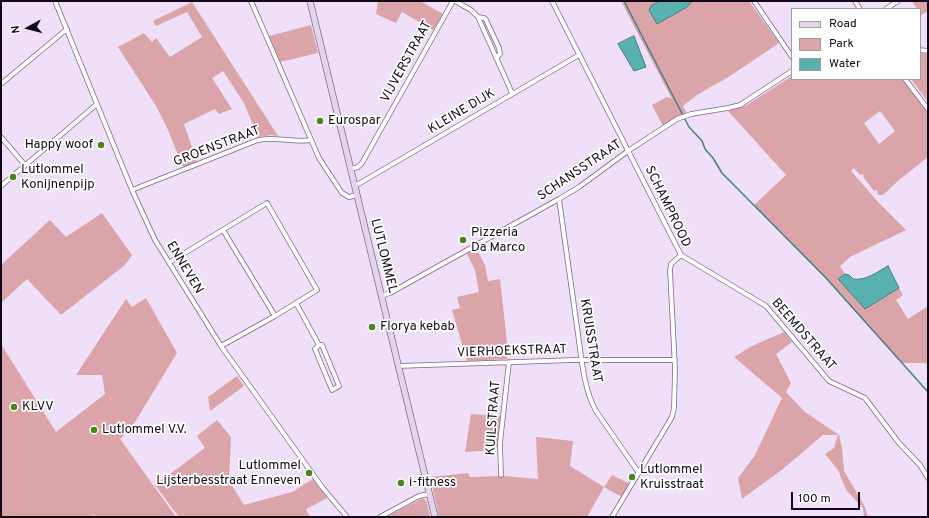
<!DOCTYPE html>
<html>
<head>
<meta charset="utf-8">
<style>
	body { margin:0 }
	#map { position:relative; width:929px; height:518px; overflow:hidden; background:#f0dff9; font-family:Overpass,sans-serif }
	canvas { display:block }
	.frame { position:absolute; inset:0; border:2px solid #120817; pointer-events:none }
	.legend { position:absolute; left:791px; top:8px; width:130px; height:72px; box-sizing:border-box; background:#fff; border:1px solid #a09ca2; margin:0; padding:5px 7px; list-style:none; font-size:12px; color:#120817 }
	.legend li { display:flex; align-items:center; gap:8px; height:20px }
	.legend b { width:20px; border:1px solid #a09ca2 }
	.north { position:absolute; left:8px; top:8px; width:40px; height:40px; -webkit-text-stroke:3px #fff; paint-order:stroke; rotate:263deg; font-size:11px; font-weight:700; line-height:16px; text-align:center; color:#120817 }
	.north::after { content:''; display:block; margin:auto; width:14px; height:18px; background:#120817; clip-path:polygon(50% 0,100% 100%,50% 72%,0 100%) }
	.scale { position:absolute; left:791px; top:492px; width:69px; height:18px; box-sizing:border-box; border:2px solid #120817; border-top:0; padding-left:5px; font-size:12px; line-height:14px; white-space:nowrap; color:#120817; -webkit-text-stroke:3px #fff; paint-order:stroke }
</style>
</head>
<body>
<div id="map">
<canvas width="929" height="518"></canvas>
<div class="frame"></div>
<ul class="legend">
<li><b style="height:5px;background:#e2d5ea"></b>Road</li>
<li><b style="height:11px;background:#dba4a8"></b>Park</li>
<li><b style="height:11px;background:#59b2b0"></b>Water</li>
</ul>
<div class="north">N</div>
<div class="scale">100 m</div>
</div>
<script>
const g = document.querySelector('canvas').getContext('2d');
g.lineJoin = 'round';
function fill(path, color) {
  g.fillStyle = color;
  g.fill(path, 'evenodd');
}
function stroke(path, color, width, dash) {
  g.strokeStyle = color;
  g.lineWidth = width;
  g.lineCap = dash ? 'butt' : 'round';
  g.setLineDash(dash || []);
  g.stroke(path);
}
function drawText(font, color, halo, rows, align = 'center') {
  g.font = font + ' Overpass,sans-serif';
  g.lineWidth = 3.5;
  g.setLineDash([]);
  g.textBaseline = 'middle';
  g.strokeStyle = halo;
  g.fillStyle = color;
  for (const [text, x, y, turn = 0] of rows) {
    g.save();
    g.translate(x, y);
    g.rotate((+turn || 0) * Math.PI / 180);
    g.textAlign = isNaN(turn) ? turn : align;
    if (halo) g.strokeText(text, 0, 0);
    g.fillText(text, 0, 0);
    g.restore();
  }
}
fill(new Path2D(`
	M378,1H420L443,14L433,30L402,12L396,23L376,14Z
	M621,1H749L779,43L730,76L697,95L683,106L686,113L663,126L652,105L667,97L672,99Z
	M912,1H928V11L921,15L920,9H917Z
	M192,2L278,136L271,135L258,137L244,103L223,71L212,78L232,109L219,114L215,109L184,124L197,162L183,167L168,130L156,106L118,47L144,33L152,42L156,38L170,57L202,37L187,12L156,26L153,21Z
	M311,25L318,53L280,62L269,36Z
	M920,53L928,54V102L911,79H920Z
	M792,76V79H904L928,113V157L899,180L883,195H878L877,190L874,191L864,178L863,174L860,175L854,168L851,171L878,202L906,230L850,257L840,266L845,274L838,279L865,309L899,288L903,295L896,300L908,319L928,306V364L924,363H902L826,278L754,205L786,175L728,111L739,108L747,105ZM880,111L895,131L879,144L864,123Z
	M102,213L132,255L125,265L61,315L27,279L1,303V265L50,220L66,237Z
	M476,248L485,265L488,281L500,279L507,342V359L467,361L452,310L460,308L457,297L479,292L475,270L467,254Z
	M146,298L177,353L132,427L120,439L176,517H95L94,515L89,517H1V344L56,432L105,394L102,375H76L126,299L132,307Z
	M784,332L792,342L776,354L791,383L786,392L805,412L839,435L842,448L844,471L865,507L868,517H864L863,508L846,490L838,470L825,454L834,448L838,435H823L783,469L742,499L738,478L755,455L782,398L734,357L752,346Z
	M237,376L244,386L210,411L208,397Z
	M471,414L501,416L498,444L495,450L465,452Z
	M217,420L231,437L229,481L244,505L292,492L313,479L327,498L306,509L310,517H179L155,485L205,448L197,436Z
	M536,437L573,441L570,466L604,487L612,475L630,484L622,497L604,487L587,517H439L430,477L468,473L470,477L503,476L538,479Z
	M423,498L427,502L430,517H386Z`), '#dba4a8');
const water = new Path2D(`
	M660,1H692L687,7L657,24L649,10L651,6Z
	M634,36L646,67L634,71L618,44Z
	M888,266L899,288L865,309L838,279L845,274L849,275L853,279C866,281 877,272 888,266Z`);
fill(water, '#59b2b0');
stroke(water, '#447f82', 1);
stroke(new Path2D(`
	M624,1L689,127L702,141L705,149L713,158L722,173L826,278L928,392`), '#447f82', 1.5);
const minor = new Path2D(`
	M55,1L132,190L155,240L221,346L322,487L347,517
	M251,1L319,158L342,193L349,197L357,195
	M455,1L471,10L478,17L512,93
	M552,1L681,255
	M754,1L792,57
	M855,1L860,9
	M886,9L898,1
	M478,17L484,18L486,20L499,48L500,54L496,58
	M920,50L928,51
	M905,79L928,109
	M1,84L67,29
	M1,137L25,165
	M351,169L358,167L362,163L453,1
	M1,186L97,104
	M355,186L579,55
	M132,190L258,140C276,136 293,143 311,140
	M559,199C565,242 571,285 577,327C581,353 583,388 596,411L639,473
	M223,230L275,316
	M681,255L766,306L829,381L865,398L899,443L920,465L928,478
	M170,262L267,203L317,290L275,316L221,346
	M381,296L390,293L559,199L579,187L628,151L677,119L691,114L728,108L740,105L792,71
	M296,303L319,345L315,349L332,390L339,386L322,345H319
	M398,366L575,360H675
	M501,475L500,443L509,362
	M380,517L419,496L429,494
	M612,517L672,417L674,408L675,369L670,270L671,264L681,255`);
const secondary = new Path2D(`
	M310,1L435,517`);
stroke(minor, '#7d638a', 5.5);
stroke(secondary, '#7d638a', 7);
stroke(minor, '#fff', 4);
stroke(secondary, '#e2d5ea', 5.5);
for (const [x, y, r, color] of [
	[320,121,4,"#4d841c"],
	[101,145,4,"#4d841c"],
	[13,177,4,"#4d841c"],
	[463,240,4,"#4d841c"],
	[372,327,4,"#4d841c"],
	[14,407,4,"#4d841c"],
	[94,430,4,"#4d841c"],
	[309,473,4,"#4d841c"],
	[632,477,4,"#4d841c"],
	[401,483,4,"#4d841c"]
]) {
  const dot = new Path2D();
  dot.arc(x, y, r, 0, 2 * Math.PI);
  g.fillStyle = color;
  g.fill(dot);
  stroke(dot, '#fff', 1.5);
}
drawText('13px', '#120817', '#fff', [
	["VIJVERSTRAAT",407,62,-61],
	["KLEINE DIJK",462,112,-31],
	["GROENSTRAAT",217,147,-21],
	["SCHANSSTRAAT",580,171,-34],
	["SCHAMPROOD",667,207,64],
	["LUTLOMMEL",383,256,76],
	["ENNEVEN",184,268,59],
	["BEEMDSTRAAT",803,335,49],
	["KRUISSTRAAT",590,341,81],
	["VIERHOEKSTRAAT",512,352,-2],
	["KUILSTRAAT",494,418,-86]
]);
drawText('13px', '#120817', '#fff', [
	["Eurospar",328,121],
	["Happy woof",93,145,"right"],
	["Lutlommel",21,170],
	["Konijnenpijp",21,185],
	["Pizzeria",471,233],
	["Da Marco",471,248],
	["Florya kebab",380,327],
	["KLVV",22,407],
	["Lutlommel V.V.",102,430],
	["Lutlommel",301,466,"right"],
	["Lijsterbesstraat Enneven",301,481,"right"],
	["Lutlommel",640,470],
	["Kruisstraat",640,485],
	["i-fitness",409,483]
], 'left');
</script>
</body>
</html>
